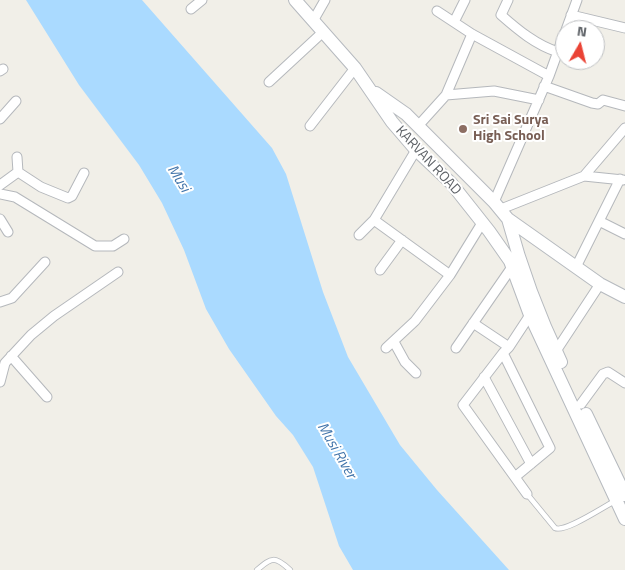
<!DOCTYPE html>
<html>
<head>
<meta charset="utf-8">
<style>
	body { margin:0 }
	#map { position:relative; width:625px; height:570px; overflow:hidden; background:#f1efe8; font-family:"Titillium Web",sans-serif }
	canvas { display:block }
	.north { position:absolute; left:555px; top:20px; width:50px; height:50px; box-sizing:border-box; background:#fff; border:1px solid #bfc1c3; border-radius:50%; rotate:8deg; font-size:14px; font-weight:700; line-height:20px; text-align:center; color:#5f6368 }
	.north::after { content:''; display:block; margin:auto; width:18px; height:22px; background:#ea4335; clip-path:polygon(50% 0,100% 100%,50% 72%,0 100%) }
</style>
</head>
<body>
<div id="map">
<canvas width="625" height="570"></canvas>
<div class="north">N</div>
</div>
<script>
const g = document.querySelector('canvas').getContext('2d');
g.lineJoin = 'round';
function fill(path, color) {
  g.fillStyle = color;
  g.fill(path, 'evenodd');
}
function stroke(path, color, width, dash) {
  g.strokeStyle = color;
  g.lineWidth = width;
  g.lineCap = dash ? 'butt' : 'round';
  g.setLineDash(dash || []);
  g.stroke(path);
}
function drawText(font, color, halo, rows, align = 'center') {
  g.font = font + ' "Titillium Web",sans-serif';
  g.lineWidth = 4;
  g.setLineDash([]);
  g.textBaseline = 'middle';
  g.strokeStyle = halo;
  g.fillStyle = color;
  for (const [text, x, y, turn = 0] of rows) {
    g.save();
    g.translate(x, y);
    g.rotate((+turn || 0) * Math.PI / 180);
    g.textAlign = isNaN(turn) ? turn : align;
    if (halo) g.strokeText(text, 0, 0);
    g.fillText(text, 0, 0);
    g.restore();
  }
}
fill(new Path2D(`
	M26,0H142L272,148L286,174L323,292L348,357L400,445L437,490L509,570H353L339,546L313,467L293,435L276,416L229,349L206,309L184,250L162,203L139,165L79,85Z`), '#aadaff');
const lane = new Path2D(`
	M527,494L555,528C565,533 603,507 615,501
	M257,570C272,557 275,556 290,570`);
const street = new Path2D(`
	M508,0L501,15C518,30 536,45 558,52
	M191,9L202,0
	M437,11L472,34L549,76
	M571,15L625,28
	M313,21L325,0
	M454,22L465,0
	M566,30L577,0
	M0,71L3,69
	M269,82L323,32
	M544,86L592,103L598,104L603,100L625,106
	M446,95L472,34
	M0,119L16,101
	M310,126L355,68
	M418,126L446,95L494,91L539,100
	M416,150L374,220L450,275L482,223
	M17,157L18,172
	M584,176L623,180
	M0,185L18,172L41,187L68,198L72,196L84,173
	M0,194L15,197L95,246H113L124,239
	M494,202L549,76L565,32
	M501,209L584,176L625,128
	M0,219L8,232
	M599,221L625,234
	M359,235L374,220
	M576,267L620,179
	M380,270L402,240
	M0,302L12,298L45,262
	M473,323L509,347L530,315
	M394,342L405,362L416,373
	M509,347L503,353L550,448L515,477
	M386,348L415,321L450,275
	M456,348L512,267
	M556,351L600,284
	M503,353L463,405L527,494
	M11,356L47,397
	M484,377L531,464
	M0,382L5,363L31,335L54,316L118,272
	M581,404L603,374L608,372L625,383`);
const secondary = new Path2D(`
	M295,0L355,68L392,122L416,150L451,183L489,231L510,261L530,315L625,519
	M376,93L406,114L494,202L508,219L600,284L625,297
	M508,219C521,268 539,316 561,362
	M586,414L625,495`);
stroke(lane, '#b5b8bc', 6);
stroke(street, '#b5b8bc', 11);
stroke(secondary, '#b6babf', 14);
stroke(lane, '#fff', 4.5);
stroke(street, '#fff', 9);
stroke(secondary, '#fff', 12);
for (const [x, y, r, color] of [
	[463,129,5,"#8d6e63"]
]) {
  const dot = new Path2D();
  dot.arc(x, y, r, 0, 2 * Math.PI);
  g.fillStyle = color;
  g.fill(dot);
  stroke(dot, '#fff', 2);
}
drawText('bold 14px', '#785e54', '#fff', [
	["Sri Sai Surya",473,121],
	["High School",473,137]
], 'left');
drawText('14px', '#5f6368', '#fff', [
	["KARVAN ROAD",428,161,47]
]);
drawText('italic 15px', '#4174aa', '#fff', [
	["Musi",178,179,58],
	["Musi River",336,451,60]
]);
</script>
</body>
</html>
